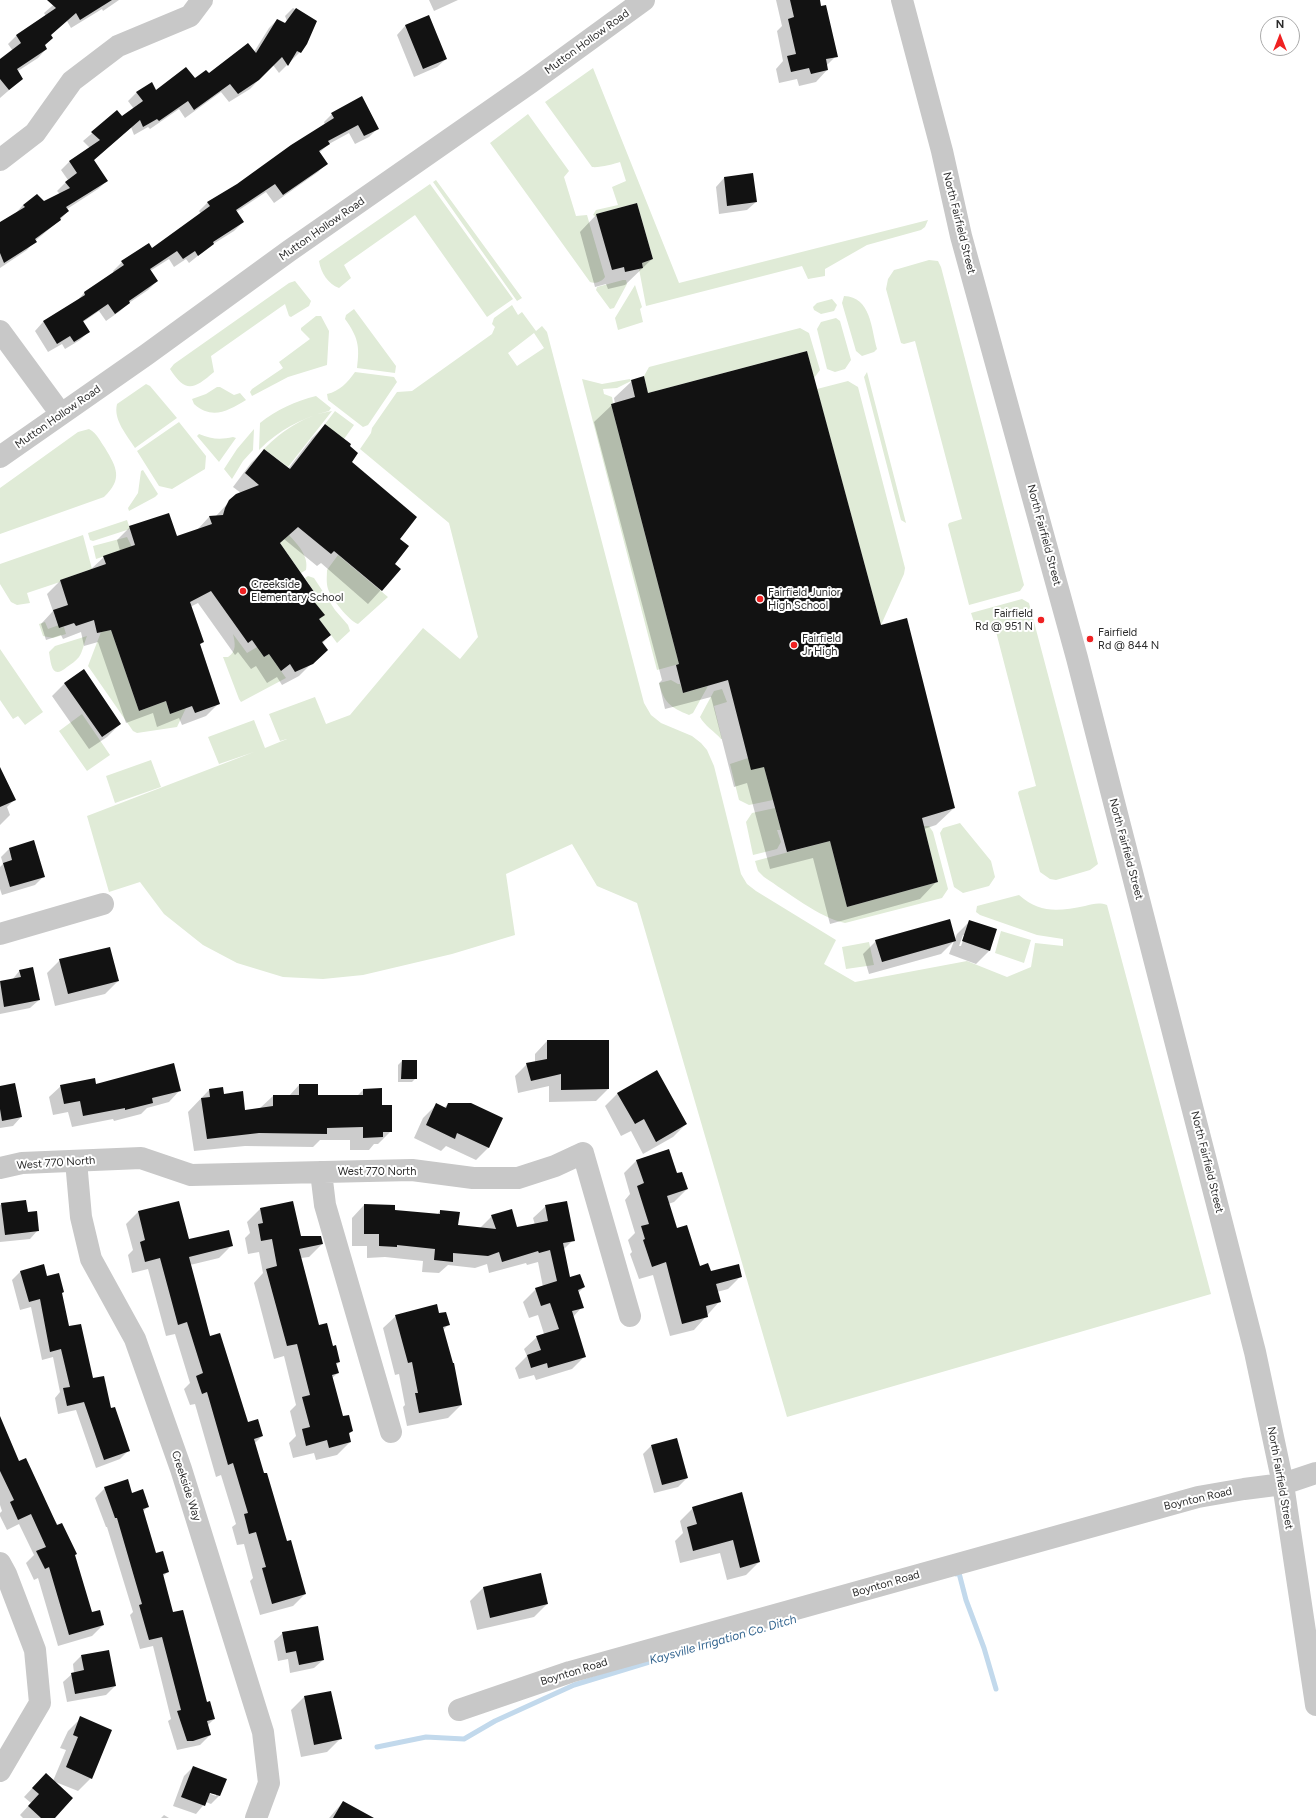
<!DOCTYPE html>
<html>
<head>
<meta charset="utf-8">
<style>
	body { margin:0 }
	#map { position:relative; width:1316px; height:1818px; overflow:hidden; background:#fff; font-family:Figtree,sans-serif }
	canvas { display:block }
	.north { position:absolute; left:1260px; top:16px; width:40px; height:40px; box-sizing:border-box; background:#fff; border:1px solid #aaa; border-radius:50%; rotate:0deg; font-size:11px; font-weight:700; line-height:16px; text-align:center; color:#2b2b2b }
	.north::after { content:''; display:block; margin:auto; width:14px; height:18px; background:#ef2122; clip-path:polygon(50% 0,100% 100%,50% 72%,0 100%) }
</style>
</head>
<body>
<div id="map">
<canvas width="1316" height="1818"></canvas>
<div class="north">N</div>
</div>
<script>
const g = document.querySelector('canvas').getContext('2d');
g.lineJoin = 'round';
function fill(path, color) {
  g.fillStyle = color;
  g.fill(path, 'evenodd');
}
function stroke(path, color, width, dash) {
  g.strokeStyle = color;
  g.lineWidth = width;
  g.lineCap = dash ? 'butt' : 'round';
  g.setLineDash(dash || []);
  g.stroke(path);
}
function drawText(font, color, halo, rows, align = 'center') {
  g.font = font + ' Figtree,sans-serif';
  g.lineWidth = 4;
  g.setLineDash([]);
  g.textBaseline = 'middle';
  g.strokeStyle = halo;
  g.fillStyle = color;
  for (const [text, x, y, turn = 0] of rows) {
    g.save();
    g.translate(x, y);
    g.rotate((+turn || 0) * Math.PI / 180);
    g.textAlign = isNaN(turn) ? turn : align;
    if (halo) g.strokeText(text, 0, 0);
    g.fillText(text, 0, 0);
    g.restore();
  }
}
fill(new Path2D(`
	M593,68L679,283L928,220L925,227L921,230L867,245L825,269V276L808,279L802,266L646,306L639,269L643,267L642,263L653,259L637,203L596,214L597,217L593,215L596,210L618,205L612,187L626,181L620,162C614,164 599,168 592,167L545,102Z
	M528,114L569,171L564,177L576,216L587,215L605,277C602,282 594,284 590,282L490,143Z
	M436,180L522,298L517,301L433,182Z
	M430,184L513,299L487,317L415,215L344,265L351,278L339,288C328,284 321,273 319,261Z
	M929,260L938,261L941,267L1024,585L1020,591L969,605L948,525L949,523L962,519L915,341L904,344L901,343L886,289L888,279L894,270L898,269Z
	M623,280H626L627,284L614,308L610,309L596,290L597,287Z
	M295,281L311,301L309,306L291,317L289,316L285,304L211,356L214,372C194,389 186,394 170,369L174,364L289,283Z
	M635,285L642,307L640,309L643,322L618,330L615,318Z
	M844,296C871,297 871,328 877,349L874,352L862,356L856,351L842,303Z
	M832,299L837,305L834,311L821,314L814,310L813,307L817,303Z
	M512,305L518,315L522,312L536,331L542,326L547,332L644,703L651,715L661,723L692,736L701,743L707,750L714,766L741,874L747,884L756,891L836,940L824,964L855,982L967,961L1007,977L1031,967L1035,943L1063,946V939L1037,935L980,915L976,912L977,906L1019,895C1040,914 1059,911 1085,906C1093,904 1099,902 1107,905L1211,1294L787,1417L637,903L597,886L572,844L506,874L515,935L452,954L363,975L323,979L283,977L237,963L203,945L164,914L140,882L109,892L87,816L254,752L219,764L208,737L254,720L265,748L287,739L280,741L269,714L315,697L326,724L350,715L423,628L460,659L478,637L449,523L360,449L371,433L372,428L397,392L412,391L492,334L495,327L492,324L494,318ZM534,333L544,348L517,366L508,353Z
	M354,309L396,366L395,373L357,368C360,346 358,337 345,319L346,315Z
	M316,316H321L329,331L327,365L288,377L252,396L250,392L252,389L283,368L279,362L310,339L301,330V328Z
	M836,318L840,321L851,360L845,369L835,372L827,369L817,329L821,322Z
	M800,328L809,333L820,370L814,378L807,351L648,393L644,376L649,367Z
	M355,372L394,377L397,382L368,425L363,427L328,400L327,394C340,391 347,383 355,372Z
	M867,372L906,523L901,520L864,377Z
	M582,379L602,384L630,379L631,381L617,388L603,389L604,394L612,397L613,403L611,404L679,664L657,670Z
	M848,381L858,387L905,568L904,574L881,625L817,389Z
	M146,384L150,386L177,418L135,448C127,435 113,420 117,404Z
	M217,387H220L234,395L240,393L246,400C228,411 212,420 194,404L192,399L206,394Z
	M316,396L331,408L329,411C301,418 279,430 259,450L260,423C276,410 296,401 316,396Z
	M332,411L288,467L264,449C283,430 305,415 332,411Z
	M335,411L354,425L344,439L325,424Z
	M179,422L206,456L205,469L172,489L159,486L137,451Z
	M89,429C97,433 100,441 105,448C117,468 123,479 104,497L0,534V488L78,432Z
	M254,429L253,450L243,461L232,479L224,469L237,449Z
	M199,434C211,439 220,440 233,437L236,438L219,462L197,436Z
	M143,470L158,494L155,497L129,511L128,508L138,493L141,471Z
	M127,520L130,529L93,541L90,540L88,533Z
	M83,535L92,569L60,580V582L27,593L30,603L17,605L11,602L0,584V564Z
	M289,535C298,545 309,556 306,570L301,573L280,543Z
	M127,537L132,547L96,559L93,546Z
	M338,555L388,597L358,624C349,621 331,598 328,589C326,582 327,576 327,570Z
	M308,576L314,578L335,610L348,625L350,631L337,643L319,619L324,615L312,599L317,596L305,578Z
	M1022,599L1029,603L1098,864L1090,870L1056,880L1050,879L1040,872L1018,793L1019,791L1036,786L994,624L976,628L971,613Z
	M45,622L48,629L59,625L60,628L64,627L66,634L53,638L43,636L39,624Z
	M111,630L139,711L166,701L170,714L186,708L177,727L137,733L133,731L88,666L101,632Z
	M233,634L247,653L257,647L264,657L269,654L286,678L241,702L239,699L223,657H228C237,651 235,643 233,634Z
	M87,636C84,643 83,651 79,657C76,661 71,664 67,667C52,680 51,665 49,652L55,646Z
	M0,649L43,712L25,725L18,716L13,719L0,700Z
	M671,680L678,684H680L683,693L708,686L693,713L689,715C670,707 664,703 659,683Z
	M722,689L727,702L714,706L722,739H721C715,732 704,725 700,717L714,691Z
	M82,714L110,755L87,771L59,731Z
	M748,758L764,767L773,800L749,805L739,800L730,764Z
	M151,760L161,787L115,803L106,776Z
	M775,808L781,830H777L781,842L777,849L753,855L746,822L752,813Z
	M960,823L991,861L995,877L989,886L963,893L954,887L940,833L943,828Z
	M924,826H929L933,832L947,885L948,889L942,898L845,923C820,918 787,892 764,877L758,871L755,861L830,841L847,907L938,882Z
	M1001,931L1031,940L1024,963L995,953Z
	M869,942L874,965L846,969L842,947Z`), '#e0ebd7');
fill(new Path2D(`
	M59,0H119L103,11L102,9L71,28L67,21L50,35L44,45L46,49L38,58L18,71L22,79L0,98V60L13,51L8,44L17,35L46,16L44,13Z
	M429,0H458L434,11Z
	M776,0H819L836,56L826,66L827,70L816,82L799,86L797,79L779,83L776,69L783,61L777,31L782,26Z
	M293,8L316,22L300,52L279,73L273,65L250,89L229,102L221,92L185,118L179,109L150,129L148,127L134,135L131,127L93,161L107,181L98,189L67,209L68,211L60,220L35,241L27,250L0,268V223L15,214L23,205L44,202L60,194L57,191L68,180L61,170L69,162L90,148L83,141L117,112L122,117L134,109L128,101L137,92L155,91L209,75L254,52L269,28L277,20L289,26L285,16Z
	M428,17L446,59L437,67L414,77L397,35L405,26Z
	M332,114L378,128L369,137L355,144L349,133L329,144L319,153L326,164L318,172L274,203L266,192L236,212L243,222L234,231L210,246L189,263L186,259L174,267L169,259L150,271L157,281L148,290L129,303L120,311L106,321L99,311L83,322L88,332L80,340L65,349L62,344L48,352L35,331L43,322L76,302L84,293L114,273L113,271L122,262L148,244L152,250L201,214L199,211L208,202L237,185L325,125L324,122Z
	M752,175L756,202L747,210L719,214L716,187L724,178Z
	M597,214L652,259L625,285L608,289L606,284L595,287L580,232Z
	M632,381L647,395L880,627L954,808L936,825L924,829L937,881L920,899L830,924L813,858L770,869L747,783L734,787L711,697L665,709L659,683L662,680L594,422L612,405L615,404L614,398Z
	M325,425L351,462L399,539L394,564L400,569L368,604L321,563L317,566L284,539L279,543L316,596L312,600L323,615L319,620L330,635L322,644L326,649L299,676L282,685L277,677L267,683L256,666L251,669L238,652L235,655L198,603L190,607L203,641L199,645L219,703L206,716L182,725L179,718L157,727L153,713L126,723L98,642L84,646L81,632L63,639L61,635L46,640L41,624L53,611L47,594L60,581L90,570L104,557L120,551L117,540L130,527L176,537L197,530L209,517H215L230,501L241,493L233,487L251,463L264,450L288,469L312,438Z
	M65,683L120,724L107,737L89,749L52,696Z
	M0,770L14,800L7,807L10,815L0,825Z
	M9,849L43,877L35,885L2,895L0,889V867L3,864L1,857Z
	M970,921L996,930L989,951L976,964L949,954L954,941L941,954L869,974L863,954L876,941H954L957,934ZM963,935H965L961,946H959Z
	M60,960L118,981L105,994L55,1006L47,973Z
	M20,970L39,1000L30,1008L0,1014V982L12,980Z
	M547,1041H608V1089L596,1101L549,1102V1086L518,1093L515,1076L527,1064L535,1062V1054Z
	M402,1061L416,1078L412,1082H398V1065Z
	M95,1085L180,1090L169,1102L147,1108L141,1114L114,1121L113,1119L72,1127L68,1112L53,1115L49,1097L61,1086Z
	M299,1085H317V1096H357L363,1090L381,1106L391,1131L378,1144H374L369,1150H350V1140H320L313,1147L245,1146L194,1151L188,1112L209,1090L223,1095L245,1111L259,1109L273,1096H289Z
	M0,1087L21,1117L13,1126L0,1128Z
	M618,1093L686,1124L673,1137L643,1154L631,1131L621,1136L605,1106Z
	M448,1104L489,1147L476,1160L446,1146L441,1151L414,1138L423,1118L436,1105L444,1108Z
	M637,1160L676,1175L687,1189L674,1202L668,1204L676,1229L700,1267L710,1273L741,1276L728,1289L717,1292L719,1302L694,1330L670,1336L653,1275L639,1279L630,1254L632,1252L628,1240L635,1233L625,1200L630,1194L624,1173Z
	M2,1204L27,1213L38,1230L30,1239L0,1242V1205Z
	M364,1205L394,1211L437,1215L440,1211L457,1226L480,1228L492,1216L516,1228L535,1225L533,1218L546,1206L573,1240L563,1250L569,1278L584,1287L578,1293L582,1307L573,1317L585,1356L572,1369L536,1380L534,1375L519,1379L515,1368L527,1356L524,1349L537,1337L544,1334L538,1315L529,1318L523,1302L536,1289L543,1287L538,1262L527,1265L526,1263L489,1273L487,1264L475,1268L448,1265L439,1273L422,1272L423,1261L385,1257L367,1258V1246H352V1218Z
	M260,1209L300,1238L322,1244L309,1257L301,1258L318,1326L339,1362L336,1365L338,1373L332,1378L342,1418L352,1431L348,1435L350,1442L337,1455L316,1460L314,1453L293,1458L289,1443L296,1436L290,1411L296,1405L284,1356L274,1359L254,1283L263,1273L259,1252L248,1254L245,1238L250,1233L247,1222Z
	M138,1212L188,1240L231,1246L219,1258L190,1265L210,1337L248,1423L262,1436L254,1444L286,1543L305,1594L293,1606L260,1615L250,1581L253,1578L244,1544L237,1545L232,1527L236,1524L221,1475L216,1477L195,1404L190,1405L184,1389L190,1383L175,1334L166,1336L148,1269L132,1273L128,1255L133,1250L126,1224Z
	M43,1266L46,1278L61,1294L68,1327L128,1451L120,1459L96,1468L76,1410L58,1414L55,1398L60,1392L53,1357L42,1360L31,1307L20,1310L12,1280L20,1272Z
	M396,1316L449,1324L443,1330L461,1405L448,1418L407,1426L403,1407L405,1405L399,1374L395,1375L383,1328Z
	M0,1418L18,1462L76,1554L74,1556L91,1614L103,1625L92,1636L58,1646L38,1578L34,1580L26,1563L34,1555L19,1524L7,1530L0,1516V1513L2,1511L0,1505Z
	M651,1446L687,1478L678,1487L654,1493L643,1454Z
	M105,1488L132,1494L148,1506L143,1512L156,1555L168,1572L162,1577L173,1614L206,1703L214,1719L207,1726L210,1735L200,1745L177,1750L168,1721L171,1719L153,1646L140,1649L130,1615L133,1612L107,1527H106L95,1498Z
	M719,1501L759,1562L746,1575L727,1580L720,1553L680,1563L675,1541L683,1533L680,1521L693,1508Z
	M540,1575L547,1604L534,1617L477,1630L470,1601L483,1588Z
	M283,1633L323,1660L314,1668L290,1673L288,1659L278,1661L274,1641Z
	M81,1656L115,1686L106,1695L67,1702L63,1682L72,1674L74,1673L73,1664Z
	M304,1697L340,1739L327,1752L301,1757L291,1710Z
	M81,1718L91,1778L78,1791L53,1781L66,1750L60,1748L68,1731Z
	M193,1767L225,1779L219,1796L211,1804L206,1802L196,1814L173,1806L184,1776ZM205,1792L216,1794V1796Z
	M37,1783L54,1818H23L20,1815L31,1803L24,1797Z
	M343,1802L367,1818H329Z
	M164,1815L169,1818H161Z`), '#0003');
stroke(new Path2D(`
	M956,1574L959,1573L966,1600L984,1648L996,1689
	M377,1747L426,1737L464,1739L495,1721L574,1685L669,1656`), '#c2d9ec', 5);
fill(new Path2D(`
	M47,0H112L80,20L76,13L51,35L53,38L45,45L47,49L17,69L23,79L9,90L0,79V59L21,43L16,35L56,8Z
	M790,0H820L821,6L826,5L838,57L826,59L828,70L811,74L809,68L791,72L787,56L796,54L788,19L794,17Z
	M296,8L317,21L307,44L301,53L297,51L288,66L282,57L259,80L238,94L230,84L194,110L188,101L159,121L157,119L143,127L140,120L94,160L108,181L66,207L69,211L60,218L61,220L35,239L37,242L4,263L0,253V222L25,207L23,205L37,194L44,201L70,188L65,182L77,173L69,161L100,140L91,132L117,110L122,116L143,101L136,92L152,82L156,90L186,67L195,78L206,70L209,73L248,43L256,53L277,19L285,23Z
	M429,15L447,59L423,69L405,25Z
	M362,96L379,129L364,136L358,125L328,141L330,144L319,151L328,164L283,195L275,184L236,210L244,222L213,242L214,244L198,256L195,251L183,259L177,251L150,269L158,281L129,301L130,303L115,314L108,304L83,321L90,332L74,342L70,336L57,344L43,321L85,295L84,292L124,265L121,261L149,243L152,248L210,206L207,202L237,184L291,145L334,118L331,113Z
	M753,173L757,202L727,206L724,177Z
	M637,203L653,259L642,263L643,268L625,272L624,267L612,270L596,214Z
	M807,351L881,625L907,618L955,808L922,818L938,882L847,907L830,841L787,852L764,767L751,770L728,680L683,693L676,665L679,664L611,404L635,397L631,380L644,376L648,393Z
	M325,424L351,444L350,446L358,453L352,462L417,517L400,539L409,546L395,564L401,569L382,591L334,551L331,554L298,527L280,543L317,596L312,599L325,615L319,619L331,635L322,642L328,650L313,664L295,672L290,664L281,671L269,654L264,657L252,640L248,643L211,591L190,602L204,642L200,644L220,704L195,713L192,706L170,714L166,701L139,711L111,630L97,633L94,620L76,626L74,623L59,628L53,610L68,605L60,580L106,564L103,556L135,545L129,526L169,513L177,536L212,524L209,516L223,515L225,508L229,500L236,494L259,485L245,473L264,449L290,469Z
	M84,669L121,724L102,737L64,683Z
	M0,767L16,800L0,807Z
	M34,840L45,877L10,887L3,863L12,860L9,848Z
	M950,919L956,941L882,962L875,940Z
	M969,920L997,929L990,951L962,941Z
	M110,947L119,981L68,994L59,959Z
	M33,967L40,1000L4,1007L0,981L21,977L19,970Z
	M547,1040H609V1089L561,1090V1074L531,1081L526,1063L547,1059Z
	M402,1060H417V1079H401Z
	M174,1063L181,1091L152,1098L153,1103L125,1110V1108L83,1116L80,1101L64,1104L60,1085L95,1078L96,1084Z
	M657,1070L687,1124L656,1142L644,1119L635,1124L617,1093Z
	M15,1083L22,1117L2,1121L0,1109V1086Z
	M299,1084H318V1095H363V1089L382,1088V1105H392V1132H383V1137L363,1138V1127L327,1128V1134L259,1133L207,1139L201,1098L210,1097L209,1089L223,1087L224,1094L243,1091L245,1110L273,1106V1095H299Z
	M436,1103L446,1108L448,1103H471L503,1118L489,1148L457,1133L455,1139L426,1125Z
	M669,1149L677,1173L682,1172L688,1189L667,1196L677,1228L687,1225L700,1266L708,1263L711,1271L739,1264L742,1277L716,1284L721,1302L706,1306L708,1317L682,1324L666,1262L652,1267L643,1240L645,1239L641,1226L649,1224L637,1186L644,1183L636,1160Z
	M26,1200L28,1212L37,1211L39,1231L5,1235L1,1203Z
	M179,1201L189,1239L229,1230L233,1246L189,1257L210,1336L220,1333L248,1422L258,1419L263,1436L254,1439L264,1473H267L287,1541L291,1540L306,1594L272,1604L262,1568L266,1567L256,1532L249,1534L244,1514L248,1513L233,1463L228,1465L207,1392L202,1394L196,1376L203,1373L187,1322L178,1325L160,1258L145,1262L140,1242L145,1240L138,1211Z
	M293,1201L301,1236H321L323,1244L299,1249L319,1325L327,1323L333,1346L336,1345L340,1362L336,1363L339,1373L332,1375L343,1416L349,1415L353,1431L349,1433L351,1442L329,1448L327,1440L306,1446L302,1429L310,1427L302,1397L310,1395L297,1344L287,1346L266,1269L277,1266L272,1239L261,1241L258,1224L263,1223L260,1208Z
	M567,1201L575,1241L563,1243L570,1277L580,1274L585,1287L578,1290L584,1308L572,1311L586,1357L548,1368L547,1363L531,1368L527,1355L541,1350L536,1336L559,1329L550,1303L541,1306L535,1288L557,1281L550,1250L539,1253L538,1251L502,1262L499,1252L488,1256L453,1253V1262L434,1260L435,1249L397,1245V1247L379,1246V1234H364V1204L395,1205V1210L440,1214V1210L460,1212L458,1225L496,1229L491,1215L512,1209L517,1227L548,1221L545,1205Z
	M44,1264L47,1276L59,1273L64,1292L62,1293L69,1326L81,1324L93,1378L104,1376L111,1408L115,1407L130,1451L104,1460L84,1402L67,1406L63,1388L70,1387L61,1349L50,1352L40,1299L29,1302L20,1271Z
	M437,1304L439,1313L446,1312L450,1325L443,1327L453,1363H454L462,1405L419,1413L415,1393H418L412,1362L408,1363L395,1315Z
	M0,1416L19,1461L26,1458L57,1525L62,1523L77,1554L75,1555L92,1612L100,1610L104,1625L69,1635L49,1567L45,1569L36,1551L46,1547L31,1514L18,1520L10,1502L14,1500L0,1471Z
	M677,1438L688,1478L662,1485L651,1445Z
	M128,1479L132,1493L143,1489L149,1507L143,1509L156,1553L163,1551L169,1572L163,1574L173,1612L183,1610L207,1702L210,1701L215,1719L207,1721L211,1735L193,1741H187L177,1711L181,1710L162,1637L149,1640L139,1605L142,1604L117,1518H115L104,1487Z
	M742,1492L760,1562L740,1568L733,1540L693,1551L687,1527L697,1524L692,1507Z
	M541,1573L548,1604L490,1618L483,1587Z
	M318,1626L324,1660L299,1665L296,1651L286,1653L282,1632Z
	M109,1650L116,1686L75,1694L71,1673L84,1670L81,1655Z
	M331,1691L342,1739L314,1745L304,1696Z
	M80,1716L112,1730L92,1779L66,1767L78,1737L73,1735Z
	M193,1766L227,1779L220,1796L210,1793L205,1806L181,1797Z
	M46,1773L73,1798L55,1818H41L28,1806L39,1794L32,1788Z
	M343,1801L374,1818H333Z`), '#121212');
stroke(new Path2D(`
	M902,0L942,151L961,236L1077,658L1255,1352L1283,1484L1316,1705
	M0,160L35,133L72,81L118,46L190,16L202,0
	M0,331L61,414
	M0,457L146,355L289,251L530,83L644,0
	M0,934L103,904
	M76,1161L81,1217L91,1259L135,1339L181,1469L263,1732L269,1783L256,1818
	M0,1168L22,1163L141,1158L191,1175L412,1170L473,1178H518L555,1166L583,1153L630,1316
	M321,1172L325,1205L391,1432
	M0,1563L6,1574L35,1650L40,1703L0,1771
	M459,1710L570,1672L1198,1497L1244,1489L1283,1484L1316,1473`), '#c8c8c8', 22);
for (const [x, y, r, color] of [
	[243,591,4,"#ef2122"],
	[760,599,4,"#ef2122"],
	[1041,620,4,"#ef2122"],
	[1090,639,4,"#ef2122"],
	[794,645,4,"#ef2122"]
]) {
  const dot = new Path2D();
  dot.arc(x, y, r, 0, 2 * Math.PI);
  g.fillStyle = color;
  g.fill(dot);
  stroke(dot, '#fff', 1.5);
}
drawText('11px', '#2b2b2b', '#fff', [
	["Mutton Hollow Road",587,42,-36],
	["North Fairfield Street",959,223,76],
	["Mutton Hollow Road",322,229,-35],
	["Mutton Hollow Road",58,417,-35],
	["North Fairfield Street",1044,535,75],
	["North Fairfield Street",1126,849,75],
	["North Fairfield Street",1207,1162,76],
	["West 770 North",56,1163,-4],
	["West 770 North",377,1172],
	["North Fairfield Street",1280,1478,80],
	["Creekside Way",186,1486,72],
	["Boynton Road",1198,1499,-13],
	["Boynton Road",886,1584,-16],
	["Boynton Road",574,1672,-17]
]);
drawText('11px', '#2b2b2b', '#fff', [
	["Creekside",251,585],
	["Elementary School",251,598],
	["Fairfield Junior",768,593],
	["High School",768,606],
	["Fairfield",1033,614,"right"],
	["Rd @ 951 N",1033,627,"right"],
	["Fairfield",1098,633],
	["Rd @ 844 N",1098,646],
	["Fairfield",802,639],
	["Jr High",802,652]
], 'left');
drawText('italic 12px', '#366791', '#fff', [
	["Kaysville Irrigation Co. Ditch",723,1640,-16]
]);
</script>
</body>
</html>
